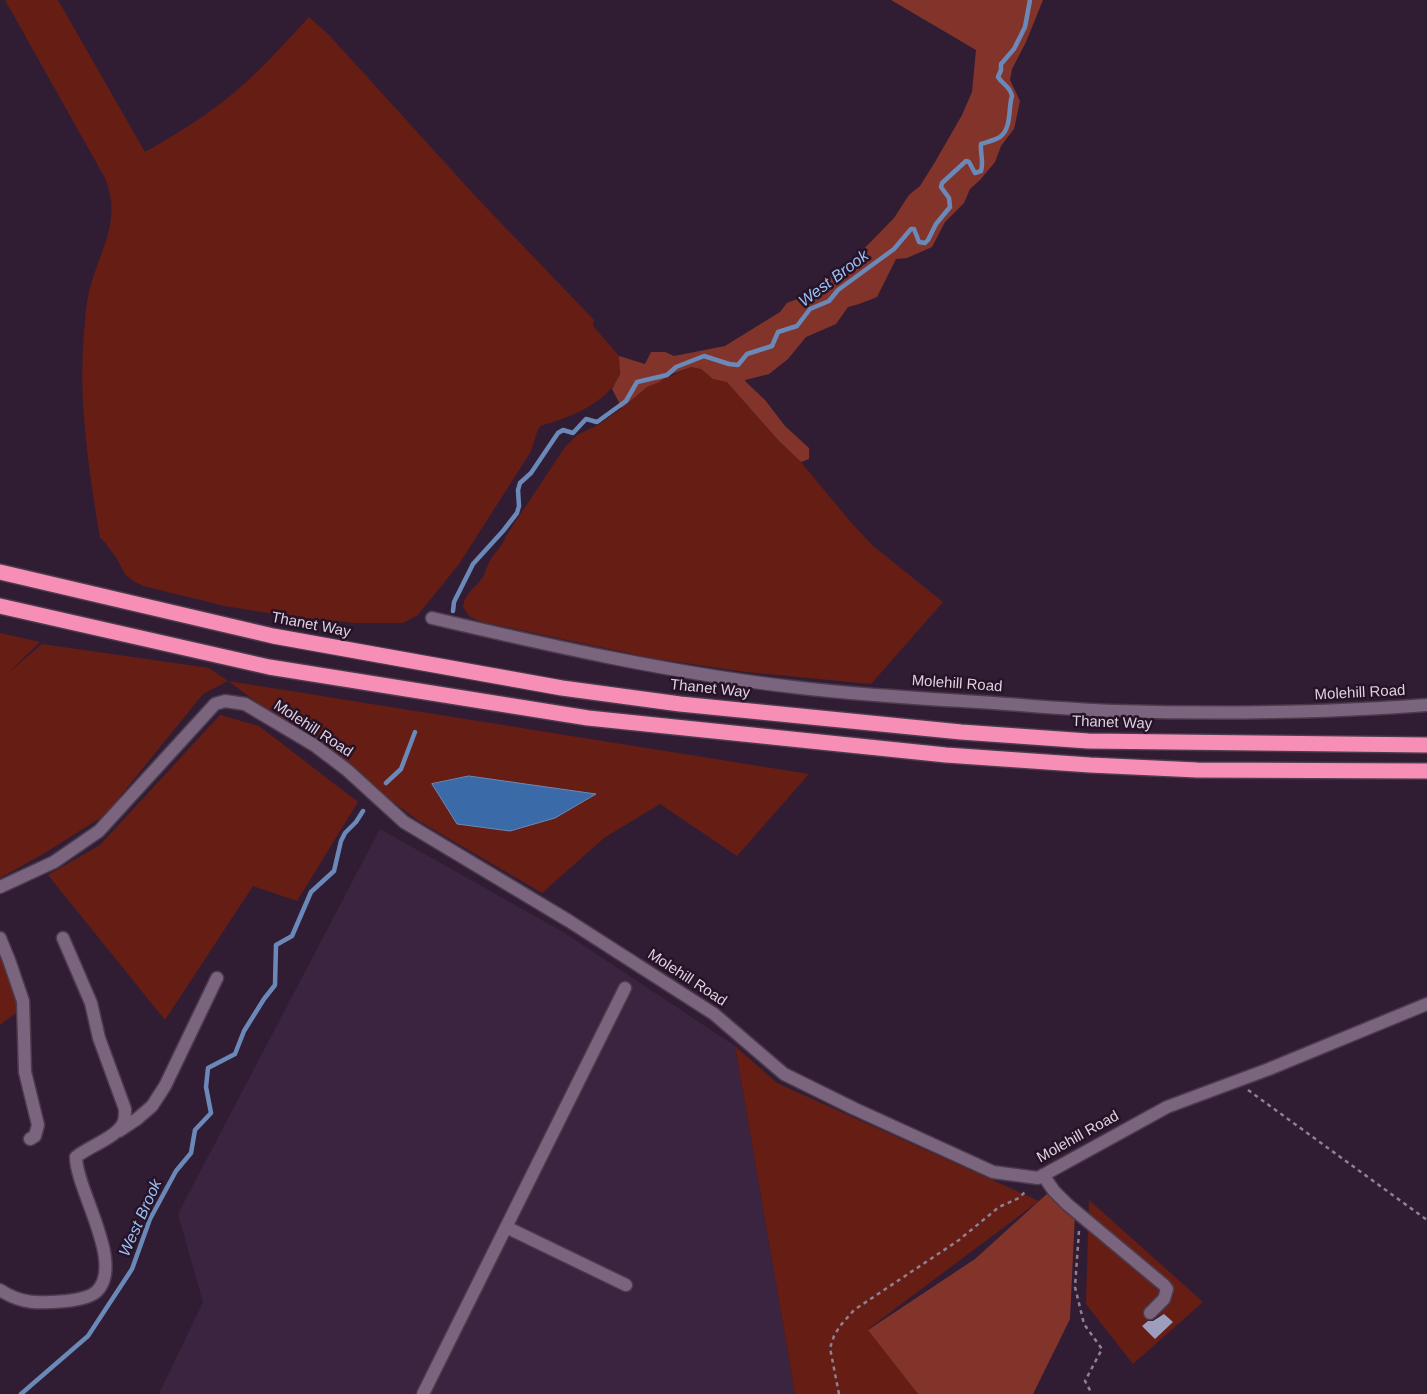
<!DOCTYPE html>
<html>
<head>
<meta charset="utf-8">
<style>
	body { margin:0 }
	canvas { display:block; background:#301d33 }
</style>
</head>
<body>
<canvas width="1427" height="1394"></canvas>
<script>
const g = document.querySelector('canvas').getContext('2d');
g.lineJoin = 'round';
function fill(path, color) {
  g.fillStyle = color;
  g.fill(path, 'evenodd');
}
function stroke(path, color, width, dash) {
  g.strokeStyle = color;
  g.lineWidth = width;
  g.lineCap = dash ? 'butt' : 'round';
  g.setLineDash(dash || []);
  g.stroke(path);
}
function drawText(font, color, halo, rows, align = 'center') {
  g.font = font + ' Arial,sans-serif';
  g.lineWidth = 5;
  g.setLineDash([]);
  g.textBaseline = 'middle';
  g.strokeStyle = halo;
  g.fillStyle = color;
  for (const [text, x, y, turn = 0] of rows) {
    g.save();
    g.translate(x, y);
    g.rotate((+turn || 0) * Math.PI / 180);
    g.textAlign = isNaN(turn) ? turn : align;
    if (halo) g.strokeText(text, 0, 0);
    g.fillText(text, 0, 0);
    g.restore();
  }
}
fill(new Path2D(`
	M380,829L563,932L735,1046L795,1394H159L203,1302L178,1214Z`), '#3b243f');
fill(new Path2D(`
	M5,0H58L145,152C173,136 200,120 225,100C256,76 282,46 309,17L329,35L478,199L594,320L593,326L619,356C619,362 621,370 619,375C609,403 566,419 540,426C535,435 534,444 530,453L459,564L418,615L403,623H354L286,616L225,606L143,586L133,581L125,574L117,559L104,541L100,538C89,470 78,402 84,333C85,320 86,305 89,292C99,251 123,222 105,178Z
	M691,367L701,369L713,379L727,381L779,441L801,462L849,520L872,545L943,602L871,684L746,672L651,658L483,622L470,617L463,607C464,595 473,589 480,581C486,574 487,563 493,556C498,549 503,545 506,536L565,447L577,435L598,425L622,408L647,387Z
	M0,633L40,642L6,675L42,644L209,668L228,681L809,774L737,856L660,804L604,838L542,893L419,821L228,681L203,694L105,815L43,854L0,878Z
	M220,715L259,726L358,802L297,901L253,886L165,1020L48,875L100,845Z
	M0,950L18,994L16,1013L0,1025Z
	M735,1046L777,1083L1039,1201L868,1329L918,1394H795Z
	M1089,1200L1203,1302L1133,1364L1086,1304ZM1156,1313L1160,1317L1164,1314L1172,1322L1143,1326Z`), '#651d14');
fill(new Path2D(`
	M891,0H1043L1026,42L1012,69L1010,80L1020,101L1014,129L1001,146L995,162L980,180L970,189L964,203L945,222L932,247L907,258L896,259L877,297L859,304L848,307L836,324L806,337L788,359L769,374L745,380L746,382L765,400L785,426L809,448V459L801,462L779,441L727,382L713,379L701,369L691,367L672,374L659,382L647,387L622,408L612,389L620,374L619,356L645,364L651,352H665L674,356L725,346L780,312L787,303L805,296L855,258L894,218L909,195L920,186L935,162L962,115L972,92L976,50Z
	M1049,1192L1075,1213L1070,1319L1033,1394H918L868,1330L975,1259Z`), '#82342a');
const water = new Path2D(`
	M469,776L596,794L555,818L510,831L457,824L432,784Z`);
fill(water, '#3a6aa7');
stroke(water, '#6b89b8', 1);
stroke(new Path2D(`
	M453,611L454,602L473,564L503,531L517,513L519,506L518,490L520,483L531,473L558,433L563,430L573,433L586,419L597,422L626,401L637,382L667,375L676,367L704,356L729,364L738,365L747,354L772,346L778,332L797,326L810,309L829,301L838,290L894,249L911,229H914L919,242L925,243L928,240L936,224L950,207L949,198L941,187L942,183L966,161L969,162L975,173L981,171C984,162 980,153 981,144C987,142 995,140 1000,137C1012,128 1008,108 1012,96C1010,86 1003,85 998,77L1001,70V64L1014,49L1025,27L1030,0
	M386,783L401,769L415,732
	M21,1394L88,1336L132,1269L150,1219L176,1171L191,1153L195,1130L211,1113L206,1087L208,1068L235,1054L244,1031L264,999L275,985L276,945L292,936L311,892L334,871L341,841L345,833L356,822L363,811`), '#6b89b8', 4.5);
fill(new Path2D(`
	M1164,1314L1173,1322L1155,1339L1142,1326L1148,1321H1153Z`), '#9f9dbe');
const minor = new Path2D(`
	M432,618C551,646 671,673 793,687C859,695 927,699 994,703C1034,706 1074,710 1115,711C1219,714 1323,713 1427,705
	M0,887L54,862L99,831L215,704L225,701L245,704L314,745L347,770L404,822L569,921L714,1014L784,1074L855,1109L993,1172L1038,1178L1167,1107L1269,1069L1427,1004
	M0,938L9,960L23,1001L25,1072L38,1125L35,1136L30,1139
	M119,1131L137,1119L152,1106L165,1086L217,978
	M1043,1175L1054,1191L1067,1204L1164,1285L1167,1289L1164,1299L1150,1313
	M506,1227L626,1285
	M0,1290C23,1305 40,1303 66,1301C75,1300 89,1298 96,1292C126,1265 76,1190 76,1157C89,1146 119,1137 124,1121C125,1118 125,1113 125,1109L99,1038L91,1003L63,938
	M423,1394L625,988`);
const highway = new Path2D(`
	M0,572L273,636L562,688L680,704L961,732L1088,741L1427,745
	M0,606L269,667L588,718L946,755L1090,765L1197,770L1427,771`);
stroke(minor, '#4b3b4d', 15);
stroke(highway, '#4b3b4d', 18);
stroke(new Path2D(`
	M1248,1090L1427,1220
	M1079,1231L1075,1287L1084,1324L1102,1349L1085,1381L1092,1394
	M839,1394L830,1348L834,1336L840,1326L854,1310L959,1240L999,1207L1019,1198L1027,1190`), '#8f8092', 2.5, [4, 4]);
stroke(minor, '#7b647e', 12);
stroke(highway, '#f68eb6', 15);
drawText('15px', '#ded2e0', '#261328', [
	["Thanet Way",311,625,11],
	["Molehill Road",957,684,4],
	["Thanet Way",710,689,6],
	["Molehill Road",1360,693,-3],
	["Thanet Way",1112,723,2],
	["Molehill Road",313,729,33],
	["Molehill Road",687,978,33],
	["Molehill Road",1078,1137,-29]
]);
drawText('italic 16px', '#9ac2f5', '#261328', [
	["West Brook",834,279,-37],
	["West Brook",141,1218,-66]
]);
</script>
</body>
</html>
